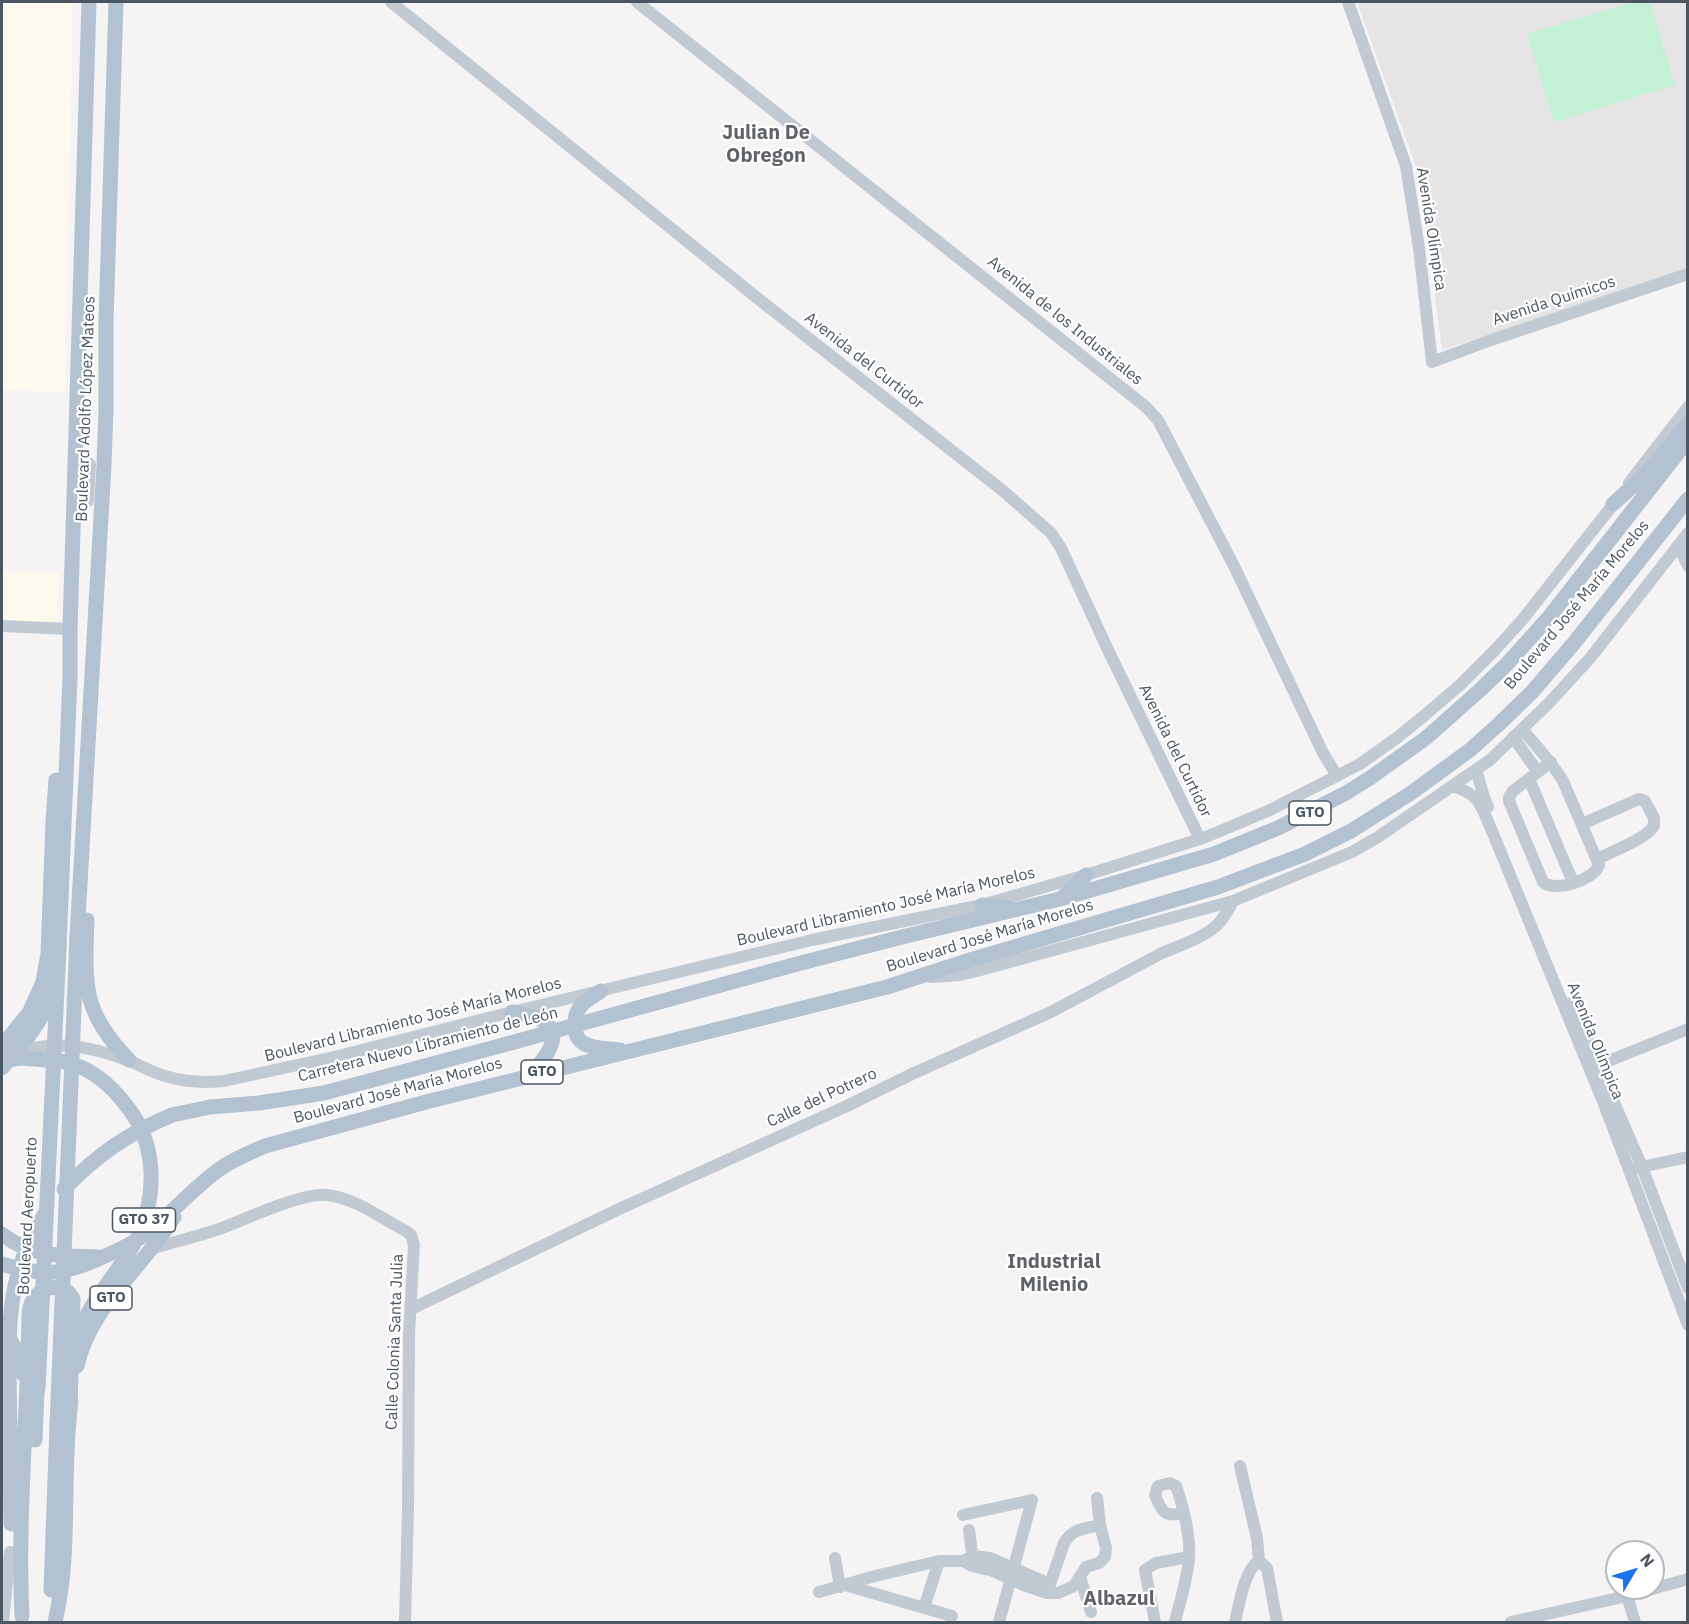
<!DOCTYPE html>
<html>
<head>
<meta charset="utf-8">
<style>
	body { margin:0 }
	#map { position:relative; width:1689px; height:1624px; overflow:hidden; background:#f5f3f3; font-family:"IBM Plex Sans",sans-serif }
	canvas { display:block }
	.frame { position:absolute; inset:0; border:3px solid #4a5661; pointer-events:none }
	.north { position:absolute; left:1605px; top:1540px; width:60px; height:60px; box-sizing:border-box; background:#fff; border:2px solid #b7bbc0; border-radius:50%; rotate:52deg; font-size:16px; font-weight:700; line-height:24px; text-align:center; color:#4a5661 }
	.north::after { content:''; display:block; margin:auto; width:21px; height:27px; background:#1a73e8; clip-path:polygon(50% 0,100% 100%,50% 72%,0 100%) }
</style>
</head>
<body>
<div id="map">
<canvas width="1689" height="1624"></canvas>
<div class="frame"></div>
<div class="north">N</div>
</div>
<script>
const g = document.querySelector('canvas').getContext('2d');
g.lineJoin = 'round';
function fill(path, color) {
  g.fillStyle = color;
  g.fill(path, 'evenodd');
}
function stroke(path, color, width, dash) {
  g.strokeStyle = color;
  g.lineWidth = width;
  g.lineCap = dash ? 'butt' : 'round';
  g.setLineDash(dash || []);
  g.stroke(path);
}
function drawText(font, color, halo, rows, align = 'center') {
  g.font = font + ' "IBM Plex Sans",sans-serif';
  g.lineWidth = 4.5;
  g.setLineDash([]);
  g.textBaseline = 'middle';
  g.strokeStyle = halo;
  g.fillStyle = color;
  for (const [text, x, y, turn = 0] of rows) {
    g.save();
    g.translate(x, y);
    g.rotate((+turn || 0) * Math.PI / 180);
    g.textAlign = isNaN(turn) ? turn : align;
    if (halo) g.strokeText(text, 0, 0);
    g.fillText(text, 0, 0);
    g.restore();
  }
}
fill(new Path2D(`
	M2,2H73L65,392L2,390Z
	M2,570L59,572L58,623L2,621Z`), '#fdf9ef');
fill(new Path2D(`
	M1357,2H1687V269L1442,350L1419,175Z`), '#e6e4e5');
fill(new Path2D(`
	M1634,2H1650L1675,85L1554,122L1527,34Z`), '#c3f1d5');
stroke(new Path2D(`
	M391,2L761,301L1002,490L1051,533L1061,548L1108,650L1200,839
	M637,2L1146,407L1158,420L1234,566L1323,753L1337,776
	M1348,2L1406,166L1419,248L1432,362L1491,340L1688,274
	M1629,483L1688,407
	M88,501L90,464
	M1678,545L1688,566
	M2,626L70,629
	M1522,729C1536,746 1552,762 1563,781L1599,865C1594,880 1555,893 1543,882L1509,801V797L1513,791L1551,762
	M1513,737L1538,772
	M1476,770L1484,797L1488,807
	M1529,779L1573,882
	M1452,786C1481,794 1481,807 1492,831L1604,1104L1688,1325
	M1582,824L1639,799L1645,801L1654,818V826C1644,840 1613,851 1597,859
	M931,977L960,975L977,971L1233,901L1352,852L1378,837L1490,760L1549,703L1591,657L1688,533
	M1571,1003L1642,1167L1688,1288
	M14,1053C53,1039 89,1046 127,1060C140,1065 151,1072 165,1076C184,1082 204,1083 224,1081L334,1057L512,1012L812,940L982,905L1086,875L1200,839L1218,832L1270,810L1360,764L1398,737L1425,715L1460,685L1495,650L1523,619L1619,497
	M1591,1068L1688,1029
	M1636,1168L1688,1157
	M151,1249C174,1242 199,1236 222,1228C246,1219 303,1192 327,1195C355,1198 381,1218 406,1231L411,1235L414,1245L409,1334L408,1508L405,1622
	M411,1309L617,1210L849,1105L912,1074L1051,1012L1162,953C1179,946 1205,937 1217,925C1224,918 1229,909 1233,901
	M1240,1466L1257,1538L1259,1561L1267,1568L1277,1622
	M963,1515L1032,1500L999,1622
	M969,1530L973,1561
	M835,1558L840,1587
	M963,1561L973,1556L990,1558L1050,1584
	M1080,1577L1091,1612
	M845,1585L952,1616
	M819,1592L875,1576L939,1561H963L972,1566L993,1571L1026,1586L1047,1593H1058L1074,1586L1086,1567L1099,1563L1105,1557L1106,1548L1100,1525L1097,1498
	M1047,1593L1064,1543C1072,1529 1086,1528 1100,1525
	M1627,1596L1635,1622
	M924,1608L939,1561
	M3,1622L10,1552
	M1155,1622L1145,1570L1156,1563L1189,1557
	M1175,1622C1180,1602 1187,1580 1189,1559C1191,1539 1183,1505 1176,1486L1170,1483L1158,1486L1155,1495C1161,1511 1165,1518 1183,1513
	M1235,1622C1239,1606 1244,1570 1259,1561
	M1511,1622L1627,1596L1688,1579`), '#c1cad2', 12);
stroke(new Path2D(`
	M1613,504L1644,476L1688,424
	M1062,898L1086,875
	M982,905L1010,908
	M87,920C85,984 81,1011 129,1060
	M77,936L104,465L106,410V321L116,2
	M59,948L70,677V629L89,2
	M797,964L906,936L1060,899L1214,854L1278,828L1346,793L1370,778L1426,738L1480,690L1507,664L1550,616L1688,440
	M601,991C586,1001 574,1006 575,1026C575,1033 577,1039 583,1043C593,1049 609,1049 620,1050
	M512,1012C565,1019 562,1043 528,1076
	M2,1046L29,1013L43,982L48,954L53,822L56,780
	M2,1061L20,1058L61,1061
	M172,1115L210,1107L259,1103L324,1093L507,1044
	M2,1234C30,1257 64,1256 99,1257
	M2,1264C43,1277 64,1275 103,1257C121,1249 136,1242 151,1230C176,1209 197,1184 224,1166C237,1158 251,1152 265,1146L426,1102L887,987L970,960L1218,887L1305,854L1351,831L1411,793L1470,750L1499,724L1532,692L1574,643L1688,499
	M2,1324L18,1354L23,1374
	M77,1366C90,1306 144,1267 174,1217
	M9,1368L11,1524
	M35,1440L37,1392
	M51,1590L57,1425
	M22,1616C17,1515 28,1415 29,1314C30,1309 30,1304 33,1300C42,1285 65,1282 73,1299L70,1410
	M55,1622C72,1550 61,1475 71,1401`), '#b3c2d1', 15);
stroke(new Path2D(`
	M507,1044L797,964
	M2,1068L28,1037L39,1021L55,990
	M64,1189C98,1154 127,1134 172,1115
	M9,1368C8,1309 13,1263 46,1212
	M64,1369C70,1347 80,1326 92,1306C106,1283 125,1263 137,1238C157,1197 157,1146 129,1109C113,1087 91,1067 64,1062
	M38,1389L59,948
	M57,1425L77,936`), '#b3c2d1', 15);
for (const [x, y, w] of [
	[1310,813,42],
	[542,1072,42],
	[144,1220,63],
	[111,1298,42]
]) {
  const box = new Path2D();
  box.roundRect(x - w / 2, y - 12, w, 24, 4.5);
  g.fillStyle = '#fff';
  g.fill(box);
  stroke(box, '#4a5661', 1.5);
}
drawText('bold 15px', '#4a5661', null, [
	["GTO",1310,813],
	["GTO",542,1072],
	["GTO 37",144,1220],
	["GTO",111,1298]
]);
drawText('16px', '#4a5661', '#fff', [
	["Avenida Olímpica",1431,229,81],
	["Avenida Químicos",1554,301,-18],
	["Avenida de los Industriales",1065,321,39],
	["Avenida del Curtidor",864,361,38],
	["Boulevard Adolfo López Mateos",86,409,-88],
	["Boulevard José María Morelos",1577,605,-50],
	["Avenida del Curtidor",1175,751,64],
	["Boulevard Libramiento José María Morelos",886,907,-13],
	["Boulevard José María Morelos",990,936,-17],
	["Boulevard Libramiento José María Morelos",413,1020,-14],
	["Avenida Olímpica",1595,1041,68],
	["Carretera Nuevo Libramiento de León",428,1045,-14],
	["Boulevard José María Morelos",398,1091,-15],
	["Calle del Potrero",822,1098,-25],
	["Boulevard Aeropuerto",28,1216,-87],
	["Calle Colonia Santa Julia",395,1342,-88]
]);
drawText('bold 20px', '#5f6368', '#fff', [
	["Julian De",766,133],
	["Obregon",766,156],
	["Industrial",1054,1262],
	["Milenio",1054,1285],
	["Albazul",1119,1599]
]);
</script>
</body>
</html>
